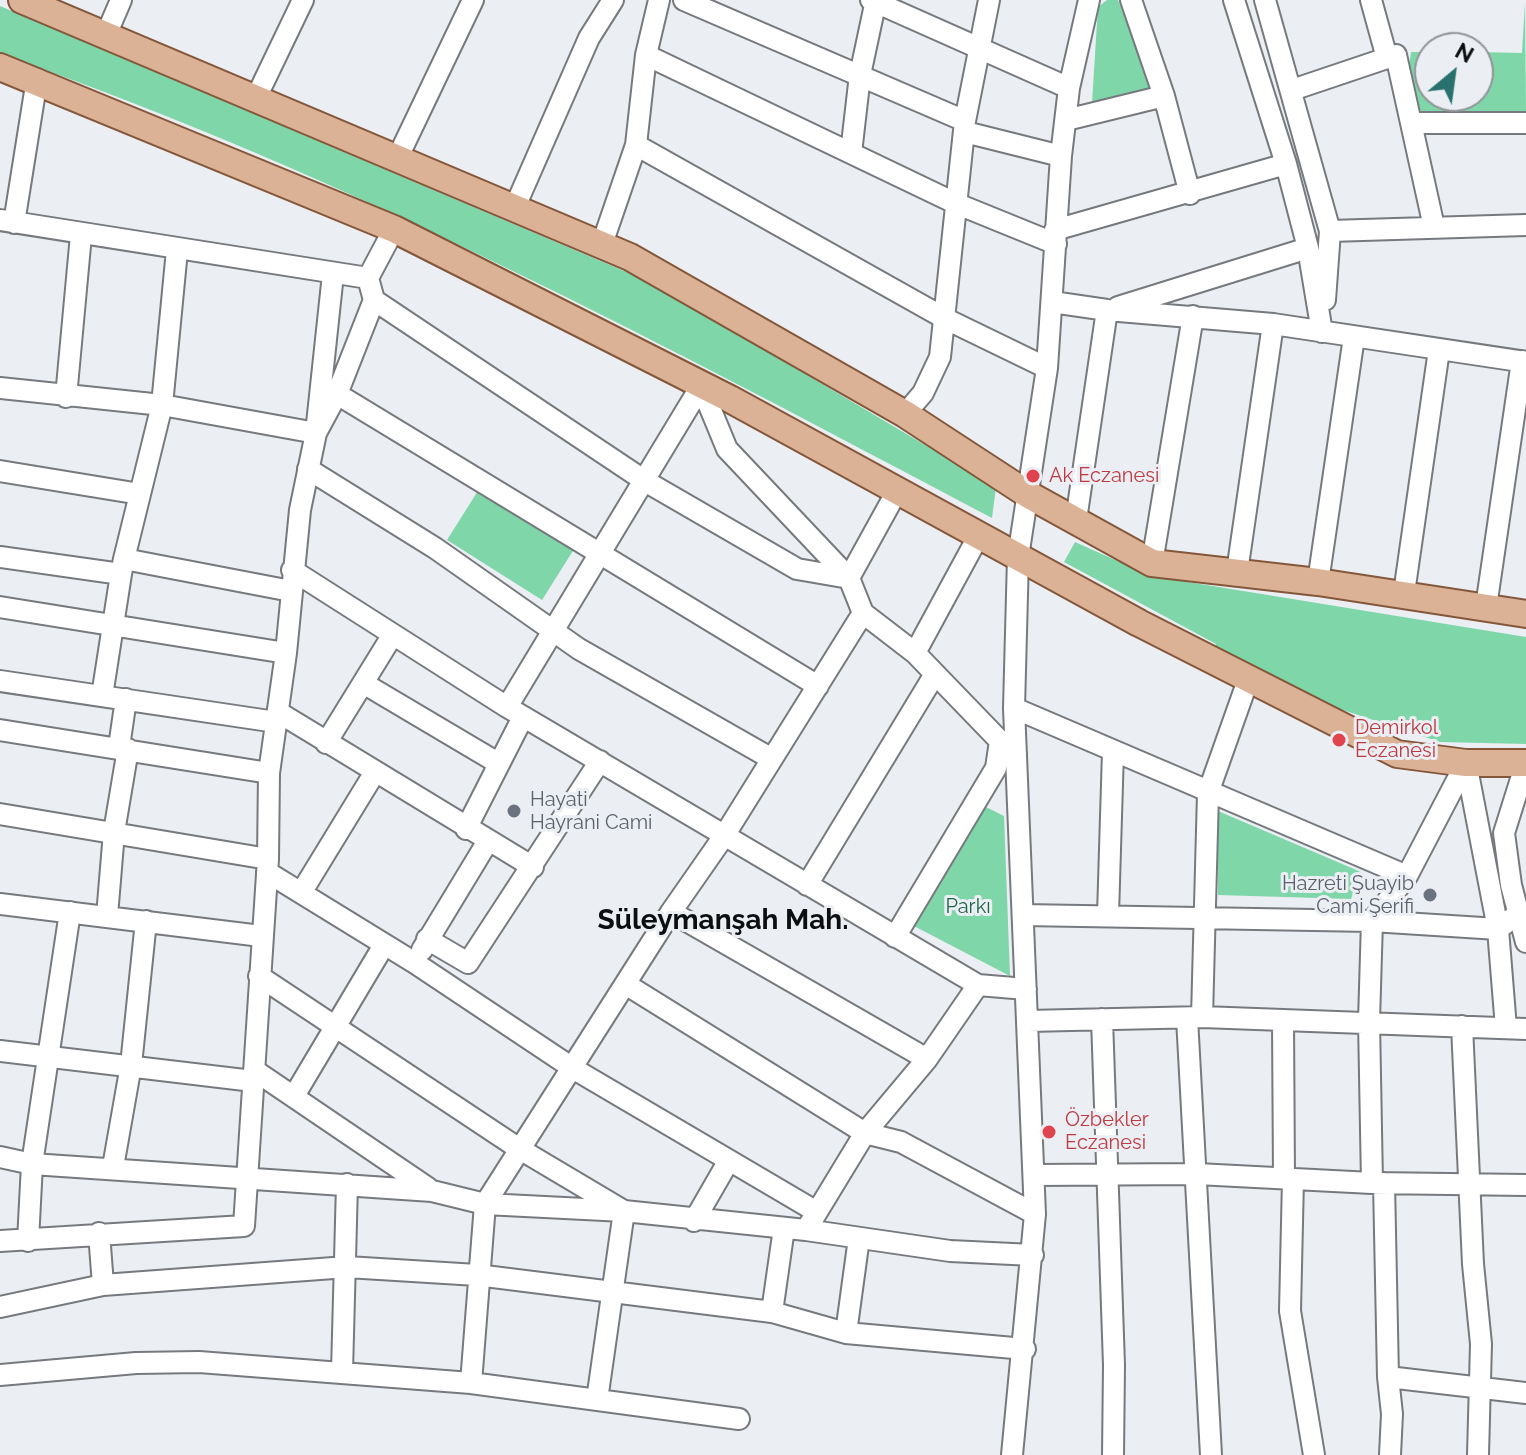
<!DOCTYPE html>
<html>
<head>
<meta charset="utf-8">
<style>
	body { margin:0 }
	#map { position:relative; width:1526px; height:1455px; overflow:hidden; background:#ebeef3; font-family:Raleway,sans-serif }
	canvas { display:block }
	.north { position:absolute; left:1414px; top:32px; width:80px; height:80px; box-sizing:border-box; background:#ebeef3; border:2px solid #929498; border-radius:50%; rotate:29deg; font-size:22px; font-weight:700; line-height:32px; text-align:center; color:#0d0e10 }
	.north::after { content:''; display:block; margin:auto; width:28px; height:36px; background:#28726d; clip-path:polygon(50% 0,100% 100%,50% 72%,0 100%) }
</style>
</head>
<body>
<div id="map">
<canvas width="1526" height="1455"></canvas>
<div class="north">N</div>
</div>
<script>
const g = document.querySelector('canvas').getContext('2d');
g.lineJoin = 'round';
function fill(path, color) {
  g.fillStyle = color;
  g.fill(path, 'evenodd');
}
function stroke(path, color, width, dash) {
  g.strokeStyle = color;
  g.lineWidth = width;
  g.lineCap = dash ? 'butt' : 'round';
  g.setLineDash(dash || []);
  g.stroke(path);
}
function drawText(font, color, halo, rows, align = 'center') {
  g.font = font + ' Raleway,sans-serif';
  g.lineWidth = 6;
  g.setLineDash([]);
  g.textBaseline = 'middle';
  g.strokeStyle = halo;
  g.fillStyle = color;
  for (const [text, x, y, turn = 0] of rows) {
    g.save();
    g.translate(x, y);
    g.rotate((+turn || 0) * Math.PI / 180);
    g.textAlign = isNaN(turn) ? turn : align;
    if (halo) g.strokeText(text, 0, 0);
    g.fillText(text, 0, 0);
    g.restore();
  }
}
fill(new Path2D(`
	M1107,0H1118L1153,91L1092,103L1098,7Z
	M1525,3L1526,112H1421L1408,75L1411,52H1430V96H1478V52L1522,53Z
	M0,6L650,282L996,487L992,518C670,348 345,173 0,54Z
	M481,486L576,546L542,600L447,540Z
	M1075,542L1151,576L1526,637V744L1440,742L1273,687L1211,655L1216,644L1064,562Z
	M980,804L1004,816L1010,976L912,925Z
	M1218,811L1361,872L1351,899L1218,895Z`), '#7fd6a9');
const minor = new Path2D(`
	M684,0L965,121
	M871,0L1069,88
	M1131,0L1164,96L1190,194
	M1234,0L1286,164L1308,248L1322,332
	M1265,0L1330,231L1325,300
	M1371,0L1387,58
	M106,35L121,0
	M646,55L955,203L1056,244
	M1292,90L1396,55L1434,227
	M255,100L303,0
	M1066,120L1164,96
	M1411,123H1526
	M965,132L1061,156
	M636,145L946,319L1047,368
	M851,153L860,75L876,0
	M397,159L473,0
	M514,209L589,38L613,0
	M0,220L368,278L374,300L645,481L797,569L849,578L897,491
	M14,223L37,79
	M1055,230L1286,164
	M1330,231L1526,225
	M601,247L636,145L646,55L659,0
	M368,278L394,229
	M1052,302L1107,310L1273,324L1526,362
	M1118,307L1308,248
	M0,388L162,405L316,433L337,394L374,300
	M337,394L818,686
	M66,397L81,235
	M905,414L923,393L940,357L965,121L989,0
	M308,469L435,548L579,649L772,759
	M0,471L140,494
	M1076,520L1107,310
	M0,557L121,574L124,559L291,591
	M124,559L162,405L177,250
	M1152,563L1193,316
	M292,570L507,707L978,985L1026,989
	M1237,572L1273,324
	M1318,582L1354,337
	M1404,593L1439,350
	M0,607L286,653
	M1486,607L1522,361
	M915,653L979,535
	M0,681L276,722
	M363,683L498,763
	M102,696L121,574
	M507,707L701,386L727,449L849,578L863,613L915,653L1000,741L1016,753
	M1014,708L1407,876
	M278,712L533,867
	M0,730L269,773
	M326,743L392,636
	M119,747L126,699
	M1466,763L1498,929L1506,1028
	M1526,763L1504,833L1511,885L1526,942
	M0,814L268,859
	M466,829L523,717
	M267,872L415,963L574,1069L817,1212L806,1230
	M807,885L935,674
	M301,893L375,772
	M0,904L261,936
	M671,912L927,1059
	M1023,915L1372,921L1498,929L1518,914
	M1108,915L1113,751
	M107,916L114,832L128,749
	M895,937L996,768L1000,741
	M427,939L468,963L600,761
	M422,950L488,841
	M259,976L518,1148L624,1211L597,1400
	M627,985L865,1133L901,1142L1035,1214
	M1202,1017L1208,793L1248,680
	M1187,1018L1211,1455
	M1102,1019L1114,1365L1113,1455
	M1283,1020L1284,1177
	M1028,1021L1202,1017L1526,1029
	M1462,1026L1473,1264L1481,1344L1478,1455
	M0,1051L253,1081
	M254,1070L428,1188
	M294,1096L384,945
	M0,1157L32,1164L432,1191L485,1204L624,1211L806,1230L950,1251L1033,1255
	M113,1167L131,1065L146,921
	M1034,1175L1197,1174L1372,1183L1526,1185
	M1293,1179L1290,1311L1314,1455
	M1372,1183L1369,1021L1372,921L1407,876L1466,763
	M1384,1183L1388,1377L1392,1414L1390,1455
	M817,1212L865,1133L927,1059L978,985
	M694,1221L728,1162
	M99,1233L103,1285
	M0,1241L244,1226L268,859L269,773L286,653L300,510L316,433L333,274
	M28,1241L32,1164L70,912
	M0,1307L103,1285L347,1267L477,1275L772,1312L846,1333L1025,1349
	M772,1312L784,1228
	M846,1333L859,1238
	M342,1372L347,1184
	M0,1375L136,1363L199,1362L471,1383L739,1419
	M1388,1377L1526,1393
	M471,1383L485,1204L671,912L724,836L863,613
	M1012,1455L1035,1214L1014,708L1018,557L1047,368L1061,156L1069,88L1089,0`);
const major = new Path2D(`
	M22,0L630,257L905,414L1029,495L1152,563L1318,582L1526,614
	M0,67L394,229L730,399L1139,623L1397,754L1466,763H1526`);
stroke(minor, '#76797d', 24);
stroke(major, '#84573a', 30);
stroke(minor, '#fff', 20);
stroke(major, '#dcb297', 26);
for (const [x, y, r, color] of [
	[1033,476,8,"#e0444e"],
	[1339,740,8,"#e0444e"],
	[514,811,8,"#6b7280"],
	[1430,895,8,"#6b7280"],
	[1049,1132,8,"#e0444e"]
]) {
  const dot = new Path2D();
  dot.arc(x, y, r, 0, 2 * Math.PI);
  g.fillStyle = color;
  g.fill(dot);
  stroke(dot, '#ebeef3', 3);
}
drawText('20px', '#be3a42', '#ebeef3', [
	["Ak Eczanesi",1049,476],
	["Demirkol",1355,728],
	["Eczanesi",1355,751],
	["Özbekler",1065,1120],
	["Eczanesi",1065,1143]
], 'left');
drawText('20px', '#5b616d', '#ebeef3', [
	["Hayati",530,800],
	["Hayrani Cami",530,823],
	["Hazreti Şuayib",1414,884,"right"],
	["Cami Şerifi",1414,907,"right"]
], 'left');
drawText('20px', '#206446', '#ebeef3', [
	["Parkı",968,907]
]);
drawText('bold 28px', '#0d0e10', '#ebeef3', [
	["Süleymanşah Mah.",723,921]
]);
</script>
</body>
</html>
